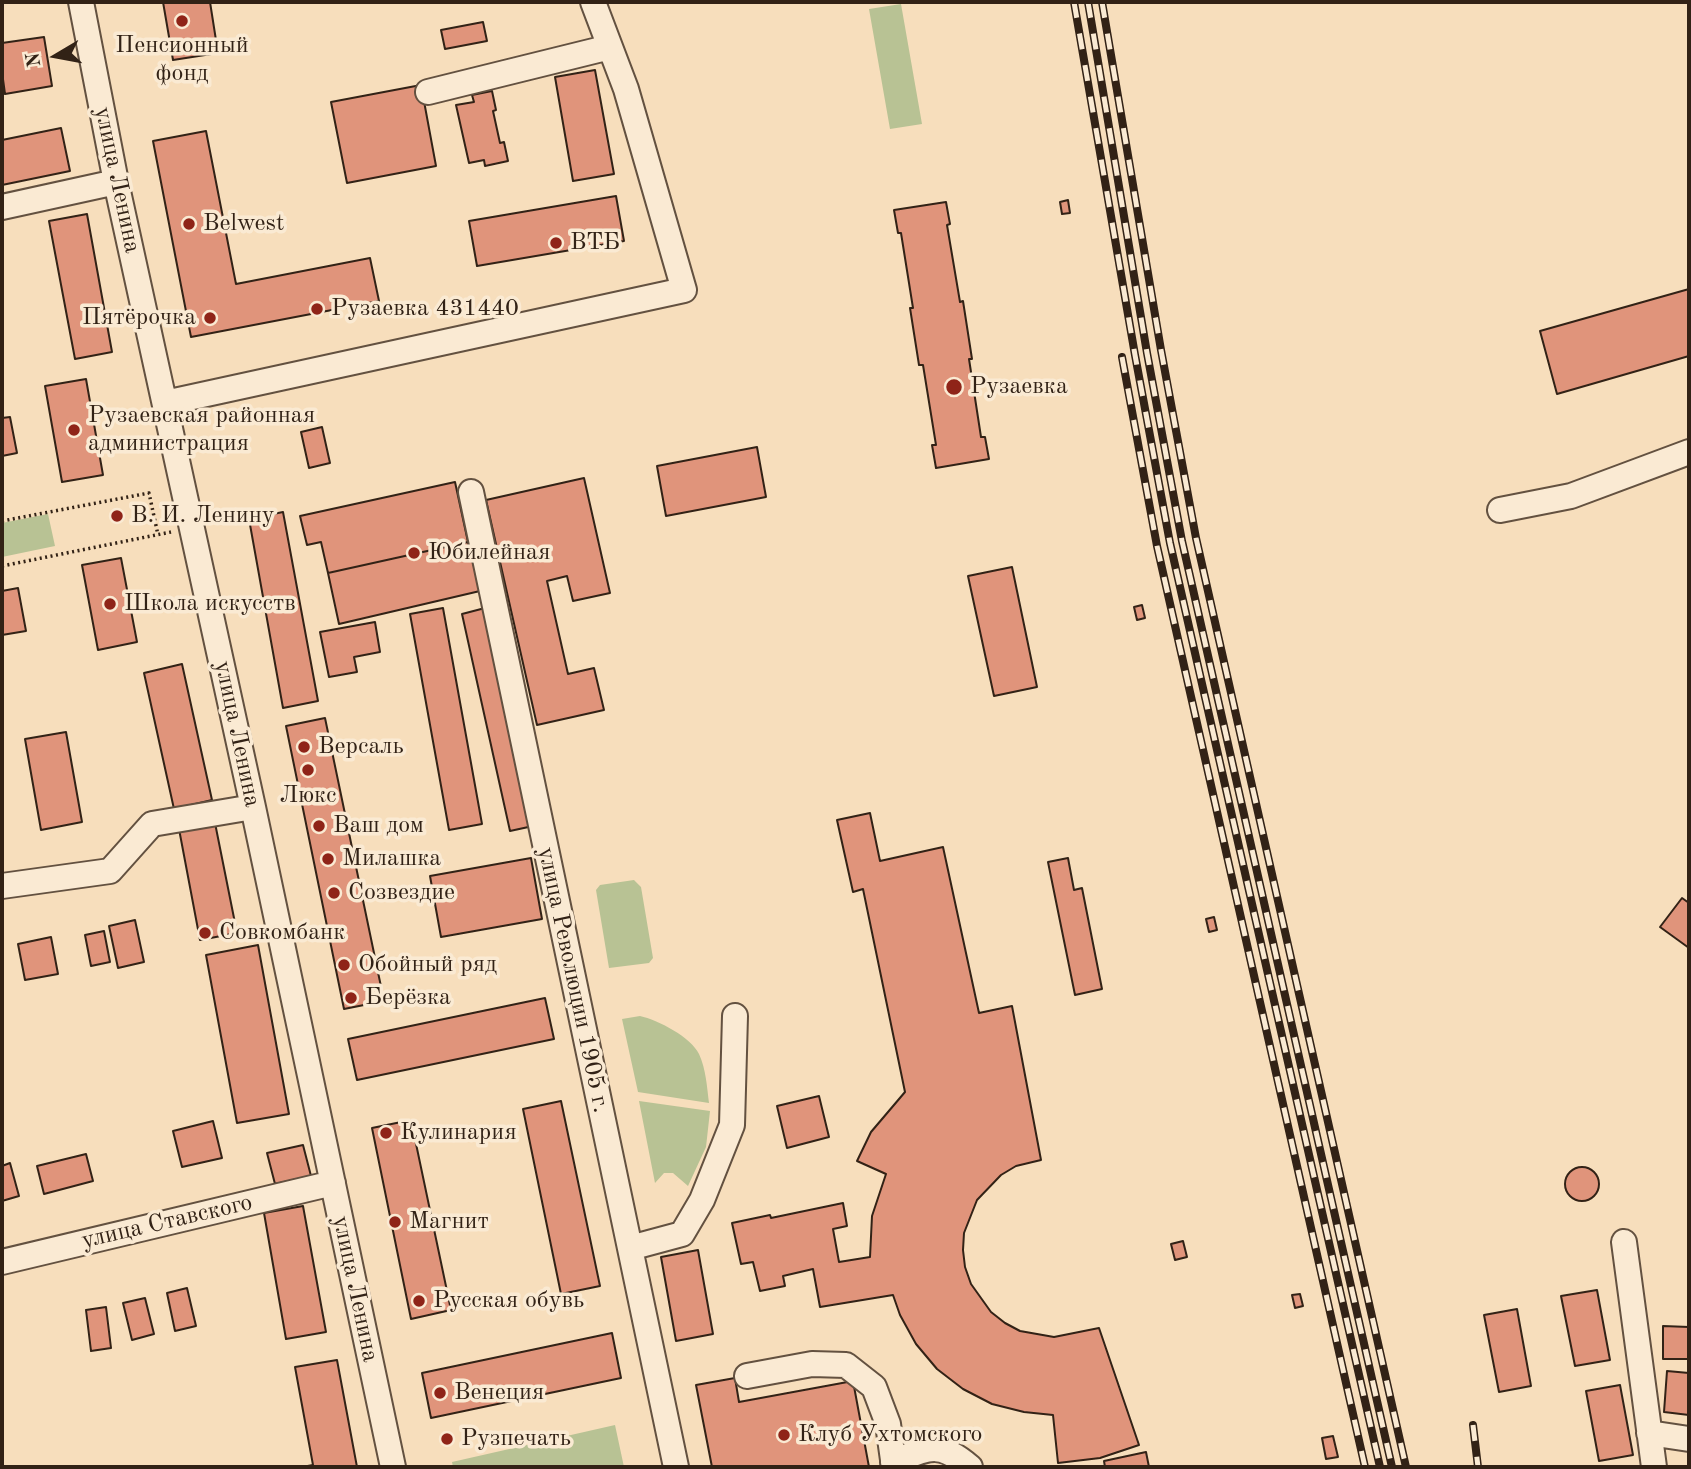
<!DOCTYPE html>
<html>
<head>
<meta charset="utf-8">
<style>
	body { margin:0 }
	#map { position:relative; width:1691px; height:1469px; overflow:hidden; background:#f7debc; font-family:"Old Standard TT",serif }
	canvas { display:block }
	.frame { position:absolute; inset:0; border:4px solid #322216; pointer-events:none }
	.north { position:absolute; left:21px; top:21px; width:70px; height:70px; -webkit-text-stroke:5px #faead3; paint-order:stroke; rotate:260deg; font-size:19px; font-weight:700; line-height:28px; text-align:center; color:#322216 }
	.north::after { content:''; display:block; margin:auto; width:24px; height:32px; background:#322216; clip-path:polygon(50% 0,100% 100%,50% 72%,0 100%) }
</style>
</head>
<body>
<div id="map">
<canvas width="1691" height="1469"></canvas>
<div class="frame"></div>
<div class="north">N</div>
</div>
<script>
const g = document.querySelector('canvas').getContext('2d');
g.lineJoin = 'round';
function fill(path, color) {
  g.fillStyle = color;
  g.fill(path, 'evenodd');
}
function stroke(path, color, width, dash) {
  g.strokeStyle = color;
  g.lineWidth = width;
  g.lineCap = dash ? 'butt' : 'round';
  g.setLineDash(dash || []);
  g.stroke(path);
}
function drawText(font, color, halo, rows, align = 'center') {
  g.font = font + ' "Old Standard TT",serif';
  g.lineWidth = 7;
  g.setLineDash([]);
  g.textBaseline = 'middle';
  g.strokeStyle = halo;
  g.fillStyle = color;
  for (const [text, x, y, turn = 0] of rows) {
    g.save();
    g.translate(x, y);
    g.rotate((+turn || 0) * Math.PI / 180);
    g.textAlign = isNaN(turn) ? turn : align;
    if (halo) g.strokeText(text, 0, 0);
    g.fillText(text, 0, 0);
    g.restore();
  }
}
fill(new Path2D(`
	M901,4L922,124L890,129L869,9Z
	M48,514L55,546L2,557V523Z
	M634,880L641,887L653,958L649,963L609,968L596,890L600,885Z
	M640,1016C658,1020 691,1037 699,1054C706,1069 707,1087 709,1103L638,1092L622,1019Z
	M639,1101L710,1111L706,1147L688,1186L673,1173H664L655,1183Z
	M615,1425L624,1467H453L452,1462Z`), '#b8c294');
const building = new Path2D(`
	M163,2H210L218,53L173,60Z
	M483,22L487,41L445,49L441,30Z
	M44,37L52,86L5,94L2,72V43Z
	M595,70L614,174L573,181L555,77Z
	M421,85L436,166L347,183L331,102Z
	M492,91L496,110L493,111L500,143L504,142L508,161L485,166L484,160L469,163L456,105L474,102L472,95Z
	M61,128L70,171L2,185V140Z
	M206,131L236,284L370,258L379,301L191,337L153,141Z
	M616,196L624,241L477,266L469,221Z
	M1068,200L1070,213L1062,214L1060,202Z
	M946,202L950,224L947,225L960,302L963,301L972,359H969L981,437H985L989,459L936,468L932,445H936L923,365H919L910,308H913L901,233H898L894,210Z
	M87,214L112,352L75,359L49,221Z
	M1689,289V356L1557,394L1540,331Z
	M86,379L103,475L62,482L45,386Z
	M10,417L17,453L2,456V418Z
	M322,427L330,463L309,468L301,432Z
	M757,447L766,497L666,516L657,466Z
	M584,478L610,593L573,601L567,576L547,581L568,674L594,668L604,710L537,725L486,500Z
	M455,482L468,542L328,573L321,542L307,545L300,516Z
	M283,512L318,701L283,708L249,519Z
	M468,542L480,591L339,624L328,573Z
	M121,558L137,642L98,650L82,565Z
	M1012,567L1037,687L994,696L968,576Z
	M18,588L26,631L2,635V591Z
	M1142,605L1145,618L1137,620L1134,607Z
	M443,608L482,824L449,830L410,614Z
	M485,608L533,826L510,831L462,614Z
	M375,622L380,652L354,657L357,672L329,677L320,632Z
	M182,664L212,800L174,809L144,673Z
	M325,718L384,1001L344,1009L286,726Z
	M66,732L82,822L41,830L25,739Z
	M870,813L880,861L943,847L979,1013L1012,1006L1041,1160L1016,1166L1001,1175L977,1200L964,1233L963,1250L965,1267L971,1284L991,1312L1005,1323L1020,1331L1054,1337L1099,1328L1139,1445L1100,1458L1058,1463L1053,1415L1024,1412L992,1404L963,1389L937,1369L916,1344L900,1315L893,1295L820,1307L813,1269L783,1276L785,1286L760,1291L753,1262L741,1264L732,1223L770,1215L771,1218L843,1203L847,1226L833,1229L839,1262L870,1257L872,1216L886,1174L857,1161L871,1132L905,1092L863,889L853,892L837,820Z
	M215,823L237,933L200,940L179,829Z
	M531,858L542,919L441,937L430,876Z
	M1068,858L1074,890L1082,888L1102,989L1075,995L1048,862Z
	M1682,898L1689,903V948L1660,927Z
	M1214,917L1217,930L1209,932L1206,919Z
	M135,920L144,962L118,968L109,926Z
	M104,931L110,962L91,966L85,935Z
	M51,937L58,974L25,980L18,944Z
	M258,945L289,1114L237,1123L206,955Z
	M545,998L554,1039L357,1080L348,1039Z
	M819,1096L829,1137L787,1148L777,1106Z
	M561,1101L600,1286L561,1294L523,1109Z
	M411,1120L451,1310L411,1319L372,1128Z
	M213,1121L222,1158L182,1167L173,1131Z
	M303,1145L311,1176L275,1184L267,1153Z
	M86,1154L93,1181L44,1194L37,1166Z
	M10,1163L19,1196L2,1201V1166Z
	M1565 1184a17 17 0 1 1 34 0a17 17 0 1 1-34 0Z
	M303,1206L326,1332L286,1339L264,1213Z
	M1183,1241L1187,1257L1175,1260L1171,1244Z
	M698,1250L713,1334L676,1341L661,1257Z
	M187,1288L196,1326L175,1331L167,1293Z
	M1597,1290L1610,1360L1575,1366L1561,1296Z
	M1300,1294L1303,1306L1295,1308L1292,1295Z
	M145,1298L154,1334L132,1340L123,1303Z
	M106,1307L111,1348L91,1351L86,1310Z
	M1517,1309L1531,1386L1499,1392L1484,1315Z
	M1663,1326L1689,1327V1359H1663Z
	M612,1333L621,1378L431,1418L422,1373Z
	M337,1360L357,1467H302L313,1465L295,1367Z
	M1667,1371L1689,1373V1415L1664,1412Z
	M735,1378L739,1402L853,1381L869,1467H712L696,1385Z
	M1620,1385L1633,1455L1599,1461L1586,1391Z
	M1333,1436L1338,1457L1326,1459L1322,1438Z
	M1146,1452L1149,1467H1105L1104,1461Z`);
fill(building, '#e0947b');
stroke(building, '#322216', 2);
const minor = new Path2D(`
	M81,2L116,182L253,807L393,1467
	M428,92L610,47
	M2,207L116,182
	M165,403L684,290L626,89L593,2
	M471,492L676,1467
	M1500,510L1571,496L1689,452
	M2,886L110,871L152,824L253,807
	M1624,1242L1654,1467
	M630,1248L682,1234L702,1200L732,1125L735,1016
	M2,1262L333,1183
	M747,1376L812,1364L846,1365L874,1387L888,1424L894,1467
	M1649,1433L1689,1439
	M893,1462C928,1448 939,1440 970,1467`);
stroke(minor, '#635140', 28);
stroke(new Path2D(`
	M2,521L149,493L158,535
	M2,566L171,532`), '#322216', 3.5, [2, 3.5]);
stroke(minor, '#faead3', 24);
const rail = new Path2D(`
	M1074,2L1135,355L1170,543L1380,1467
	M1088,2L1147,353L1182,541L1392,1467
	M1102,2L1161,350L1196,538L1406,1467
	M1122,357L1157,546L1365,1467
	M1473,1425L1478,1467`);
stroke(rail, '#322216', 8);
stroke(rail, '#faead3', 5, [16]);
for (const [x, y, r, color] of [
	[182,21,7,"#8f2418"],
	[189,224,7,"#8f2418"],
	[556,243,7,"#8f2418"],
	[317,309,7,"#8f2418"],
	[210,318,7,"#8f2418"],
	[954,387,9,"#8f2418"],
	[74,430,7,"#8f2418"],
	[117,516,7,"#8f2418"],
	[414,553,7,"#8f2418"],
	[110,604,7,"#8f2418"],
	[304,747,7,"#8f2418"],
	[308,770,7,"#8f2418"],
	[319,826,7,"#8f2418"],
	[328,859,7,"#8f2418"],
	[334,893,7,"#8f2418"],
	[205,933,7,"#8f2418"],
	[344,965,7,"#8f2418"],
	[351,998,7,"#8f2418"],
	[386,1133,7,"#8f2418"],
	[395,1222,7,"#8f2418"],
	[419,1301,7,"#8f2418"],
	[440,1393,7,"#8f2418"],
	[784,1435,7,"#8f2418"],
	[447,1439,7,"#8f2418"]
]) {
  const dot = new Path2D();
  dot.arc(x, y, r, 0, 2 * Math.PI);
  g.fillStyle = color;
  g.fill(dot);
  stroke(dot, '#faead3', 2.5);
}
drawText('24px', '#322216', '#faead3', [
	["Пенсионный",182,46,"center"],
	["фонд",182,74,"center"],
	["Belwest",203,224],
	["ВТБ",570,243],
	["Рузаевка 431440",331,309],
	["Пятёрочка",196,318,"right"],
	["Рузаевка",970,387],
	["Рузаевская районная",88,416],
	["администрация",88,444],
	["В. И. Ленину",131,516],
	["Юбилейная",428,553],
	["Школа искусств",124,604],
	["Версаль",318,747],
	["Люкс",308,796,"center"],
	["Ваш дом",333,826],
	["Милашка",342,859],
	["Созвездие",348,893],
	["Совкомбанк",219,933],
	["Обойный ряд",358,965],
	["Берёзка",365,998],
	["Кулинария",400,1133],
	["Магнит",409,1222],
	["Русская обувь",433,1301],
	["Венеция",454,1393],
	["Клуб Ухтомского",798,1435],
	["Рузпечать",461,1439]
], 'left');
drawText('24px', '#322216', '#faead3', [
	["улица Ленина",117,180,78],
	["улица Ленина",237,734,78],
	["улица Революции 1905 г.",573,980,78],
	["улица Ставского",167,1222,-13],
	["улица Ленина",355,1289,78]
]);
</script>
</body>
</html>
